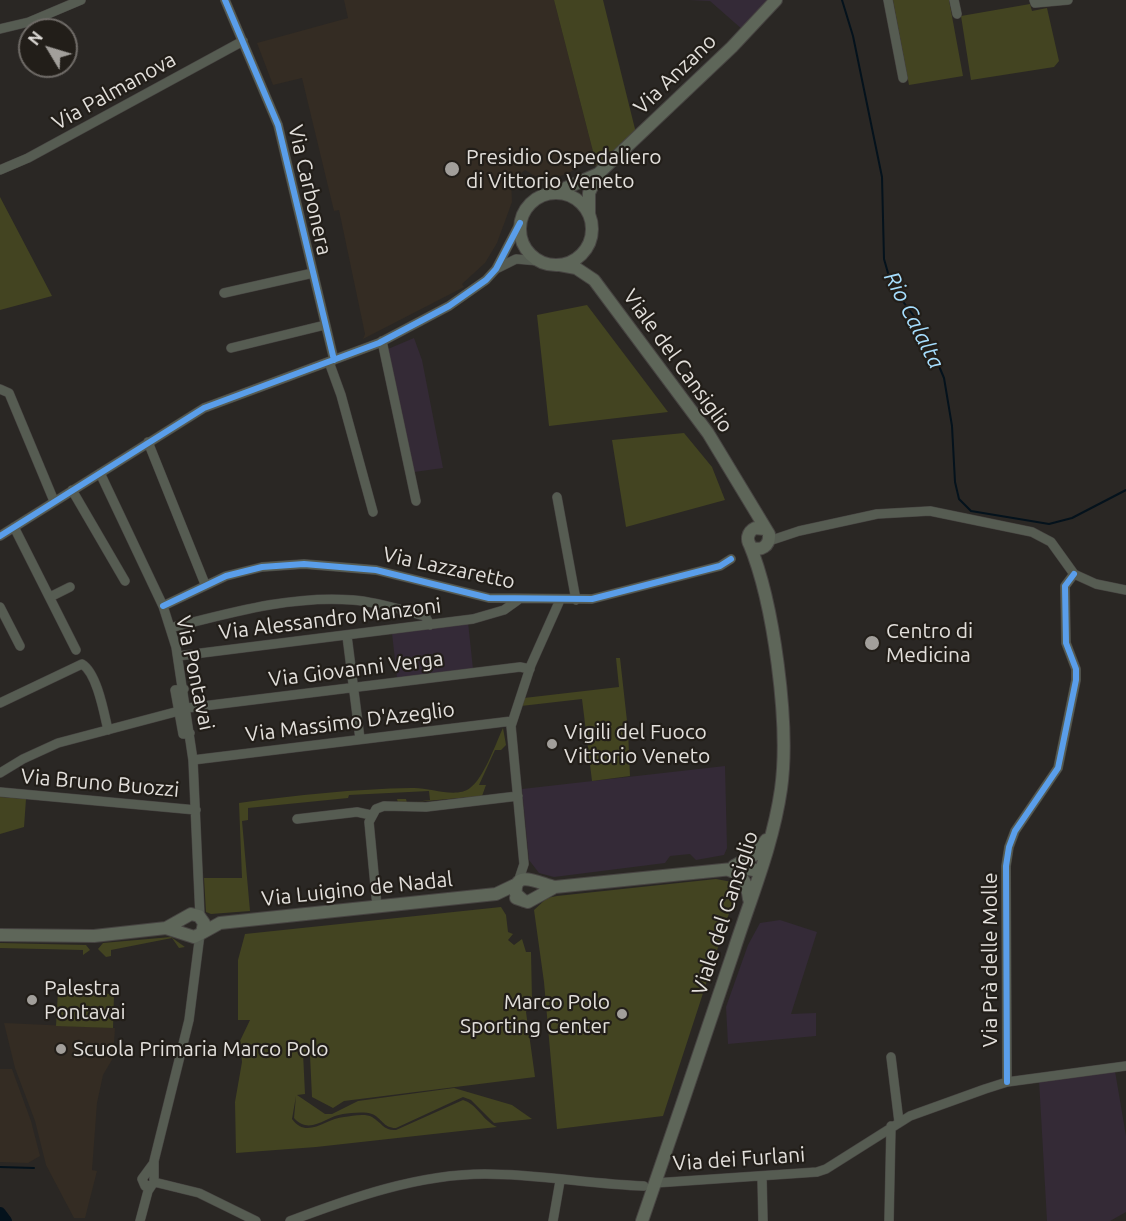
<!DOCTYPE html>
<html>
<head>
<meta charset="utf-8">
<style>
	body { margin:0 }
	#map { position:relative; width:1126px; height:1221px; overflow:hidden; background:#2a2724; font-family:Ubuntu,sans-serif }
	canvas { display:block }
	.north { position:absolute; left:18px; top:18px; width:60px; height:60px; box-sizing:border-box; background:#221e19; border:2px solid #6f6b67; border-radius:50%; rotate:308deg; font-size:16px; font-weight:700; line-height:24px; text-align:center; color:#e2dfdb }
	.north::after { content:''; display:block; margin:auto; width:21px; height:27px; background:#a29f9b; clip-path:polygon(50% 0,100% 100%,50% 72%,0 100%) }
</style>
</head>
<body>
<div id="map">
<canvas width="1126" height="1221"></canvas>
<div class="north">N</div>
</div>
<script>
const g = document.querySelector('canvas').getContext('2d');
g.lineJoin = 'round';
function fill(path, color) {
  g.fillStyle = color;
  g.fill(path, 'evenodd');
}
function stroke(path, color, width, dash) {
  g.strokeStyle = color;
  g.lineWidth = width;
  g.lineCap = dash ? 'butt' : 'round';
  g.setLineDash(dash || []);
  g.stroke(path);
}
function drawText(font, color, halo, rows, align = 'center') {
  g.font = font + ' Ubuntu,sans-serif';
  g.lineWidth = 4.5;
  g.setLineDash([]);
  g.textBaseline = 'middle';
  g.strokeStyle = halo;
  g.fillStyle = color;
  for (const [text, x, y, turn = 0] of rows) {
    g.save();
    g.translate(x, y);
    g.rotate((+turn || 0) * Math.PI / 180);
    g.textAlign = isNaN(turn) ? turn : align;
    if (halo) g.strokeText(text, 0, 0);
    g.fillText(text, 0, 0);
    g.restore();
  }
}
fill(new Path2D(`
	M689,0H769L743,30L710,1Z
	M468,622L473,669L397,678L392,633Z
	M725,766L727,848L724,855L696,860L690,854L670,856L665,863L554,877L539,873L529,860L522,789Z
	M780,920L817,932L791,1014L816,1013V1036L728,1044L726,1007L748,945L760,923Z`), '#342a37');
fill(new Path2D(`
	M414,338L422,360L443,468L414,472L388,349Z
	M1115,1071L1126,1136V1212L1110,1221H1047L1039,1080Z`), '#342a36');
fill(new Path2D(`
	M344,0H554L597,167L586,163L567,174L549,179L535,176L525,170L511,181L512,202L497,243L485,263L462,284L464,287L363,339L365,334L339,210L334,211L302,78L273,85L257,43L348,18Z
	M4,1023L115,1028L113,1058L103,1075L97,1103L92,1170L97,1171L85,1218H74L46,1165L35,1121L15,1068Z
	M0,1069H12L31,1121L40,1156L28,1163L0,1162Z`), '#342c23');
fill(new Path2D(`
	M554,0H603L636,133L597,167Z
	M893,0H949L963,76L909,85Z
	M1030,4L1032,11L1047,8L1059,61L1054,67L971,80L961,16Z
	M0,197L52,296L0,310Z
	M587,305L668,412L549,426L537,315Z
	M684,433L712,467L725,500L626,527L612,440Z
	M616,658H620L628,730L630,776L592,781L582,699L521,706L524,698L619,687Z
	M503,728L506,745L501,750H495L479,785H486L482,796L403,803H398L397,799H406L407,803L430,800L429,791L349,795L348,798L248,808V820L242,821L250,911L211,914L206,912L204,878H242L239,803C297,795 354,789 412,788C429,787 456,799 470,788C484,778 495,745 503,728Z
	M0,797L26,799L24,827L0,834Z
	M716,879L732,882L736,892L663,1116L557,1129L544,982L534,910L547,898L557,896Z
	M501,907L506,915L508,932L513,934L508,940L514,945L522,939L526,952H531L532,1000L526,1012L535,1077L344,1101L333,1108L312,1097L310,1055L303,1053L305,1094L297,1095L325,1114H332L358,1101L454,1088L512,1105L532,1119L494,1123L471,1100L463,1097L396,1128C383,1128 382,1118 372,1114C364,1111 351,1113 343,1114C326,1116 310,1136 294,1118L296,1096L292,1119C307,1140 326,1118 344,1117C352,1116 365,1113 372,1117C382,1123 384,1131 396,1130L463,1100C477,1104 483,1121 497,1127L316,1147L236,1153L235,1102L242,1062L240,1041L250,1020H238V960L245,934Z
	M171,937L185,947L179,948L172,938L111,950V956L106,957L98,949L103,943Z
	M0,943L86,945L90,950L83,955V950L0,948Z
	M58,991L114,994L113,1028L56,1026Z`), '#434421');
stroke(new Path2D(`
	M842,0L853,36L882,177L884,259L892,287L923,328L944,378L952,426L955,482L959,499L971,511L1049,524L1072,518L1126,490
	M0,1167L34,1168`), '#04121c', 2);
stroke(new Path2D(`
	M0,1213L6,1221`), '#04121c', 12);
const minor = new Path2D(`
	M225,0L278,125L334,360
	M888,0L903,78
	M954,0L957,14
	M1034,0L1035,3L1068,0
	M0,29L29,22L81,0
	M0,170L28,158L243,41
	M498,268L516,259L539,261
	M224,293L313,273
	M382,341L416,501
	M231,348L325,325
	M329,362L341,395L373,512
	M0,389L9,393L54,501
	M148,442L205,584
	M100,473L163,606L176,647L193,760L200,917
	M72,490L125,581
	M557,497L576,600
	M14,527L76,650
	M0,536L204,408L379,343L449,306L486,280L496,269L520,223
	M769,541L799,531L877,514L930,511L1032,532L1051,542L1074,574L1096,584L1126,590
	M50,597L70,587
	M163,606L226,576L262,567L304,564L376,570L489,598L592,599L720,566L731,559
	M0,607L20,646
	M170,628C230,613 291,595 353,600C378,602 402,610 425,616L430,625
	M347,636L360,739
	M178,656L473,619L504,610L518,600
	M184,689L175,690L183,734L190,733
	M0,703L82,664C97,673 104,713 108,730
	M187,708L520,667L530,669
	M193,760L512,721
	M0,773L23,759L58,743L179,711
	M0,792L196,810
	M297,819L357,812L371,815
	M518,882L524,864L511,726L531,665L560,600
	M377,906L369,822L376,809L384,806L426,807L518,796
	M891,1057L899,1122
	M1007,1082L1006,866L1009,847L1015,831L1058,768L1076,680V669L1066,643L1065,586L1074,574
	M762,1177L763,1221
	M154,1182L199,1193L256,1221
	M655,1183L817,1172L826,1169L910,1116L985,1089L1007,1082L1126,1066
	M152,1185L145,1186L142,1179L153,1164
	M140,1221L148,1191L154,1182V1161L189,1020L200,934
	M290,1221C351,1198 418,1174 485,1174C538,1174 591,1184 644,1186
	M553,1221L560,1181
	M889,1221L891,1126`);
const major = new Path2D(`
	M520 229a36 36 0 1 1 72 0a36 36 0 1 1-72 0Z
	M554,193L598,174L732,47L776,0
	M589,213V193L598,174
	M560,265L576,268L594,280L708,433L769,534C770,546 761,552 751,547C746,540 747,532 755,528L765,529
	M734,866L756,854L766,840
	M729,870C744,875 747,884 749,899
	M516,898L528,902L555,887
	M524,901L516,894C513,867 542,885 555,887L742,868L760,871
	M202,933L220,923L496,894L517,884
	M0,935L94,936L166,928L191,914L199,916L204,923L202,933L194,937L166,928
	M642,1221C673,1131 704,1040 734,950C751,897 773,845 781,789C790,725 774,603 749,543`);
stroke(minor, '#474442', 10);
stroke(major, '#474442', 14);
stroke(minor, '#565c52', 9);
stroke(major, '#5e6659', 12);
stroke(new Path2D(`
	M225,0L278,125L334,360
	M0,536L204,408L379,343L449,306L486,280L496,269L520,223
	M163,606L226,576L262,567L304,564L376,570L489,598L592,599L720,566L731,559
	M1007,1082L1006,866L1009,847L1015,831L1058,768L1076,680V669L1066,643L1065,586L1074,574`), '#5a9eea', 6);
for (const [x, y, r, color] of [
	[452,169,8,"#a29f9b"],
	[872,643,8,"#a29f9b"],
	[552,744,6,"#a29f9b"],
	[32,1000,6,"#a29f9b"],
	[622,1014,6,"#a29f9b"],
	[61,1049,6,"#a29f9b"]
]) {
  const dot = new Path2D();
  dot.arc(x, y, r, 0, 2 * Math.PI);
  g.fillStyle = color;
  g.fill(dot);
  stroke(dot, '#221e19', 2);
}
drawText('21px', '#e2dfdb', '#221e19', [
	["Via Anzano",675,74,-44],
	["Via Palmanova",114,91,-29],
	["Via Carbonera",310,190,77],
	["Viale del Cansiglio",678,361,54],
	["Via Lazzaretto",449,568,12],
	["Via Alessandro Manzoni",330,619,-7],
	["Via Giovanni Verga",356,669,-7],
	["Via Pontavai",195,673,78],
	["Via Massimo D'Azeglio",350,722,-7],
	["Via Bruno Buozzi",100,783,5],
	["Via Luigino de Nadal",357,889,-6],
	["Viale del Cansiglio",725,913,-72],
	["Via Prà delle Molle",990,960,-90],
	["Via dei Furlani",739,1159,-4]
]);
drawText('21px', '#e2dfdb', '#221e19', [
	["Presidio Ospedaliero",466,157],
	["di Vittorio Veneto",466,181],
	["Centro di",886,631],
	["Medicina",886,655],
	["Vigili del Fuoco",564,732],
	["Vittorio Veneto",564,756],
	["Palestra",44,988],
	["Pontavai",44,1012],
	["Marco Polo",610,1002,"right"],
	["Sporting Center",610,1026,"right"],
	["Scuola Primaria Marco Polo",73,1049]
], 'left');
drawText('italic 22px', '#a6defe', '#221e19', [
	["Rio Calalta",914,320,63]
]);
</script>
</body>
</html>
